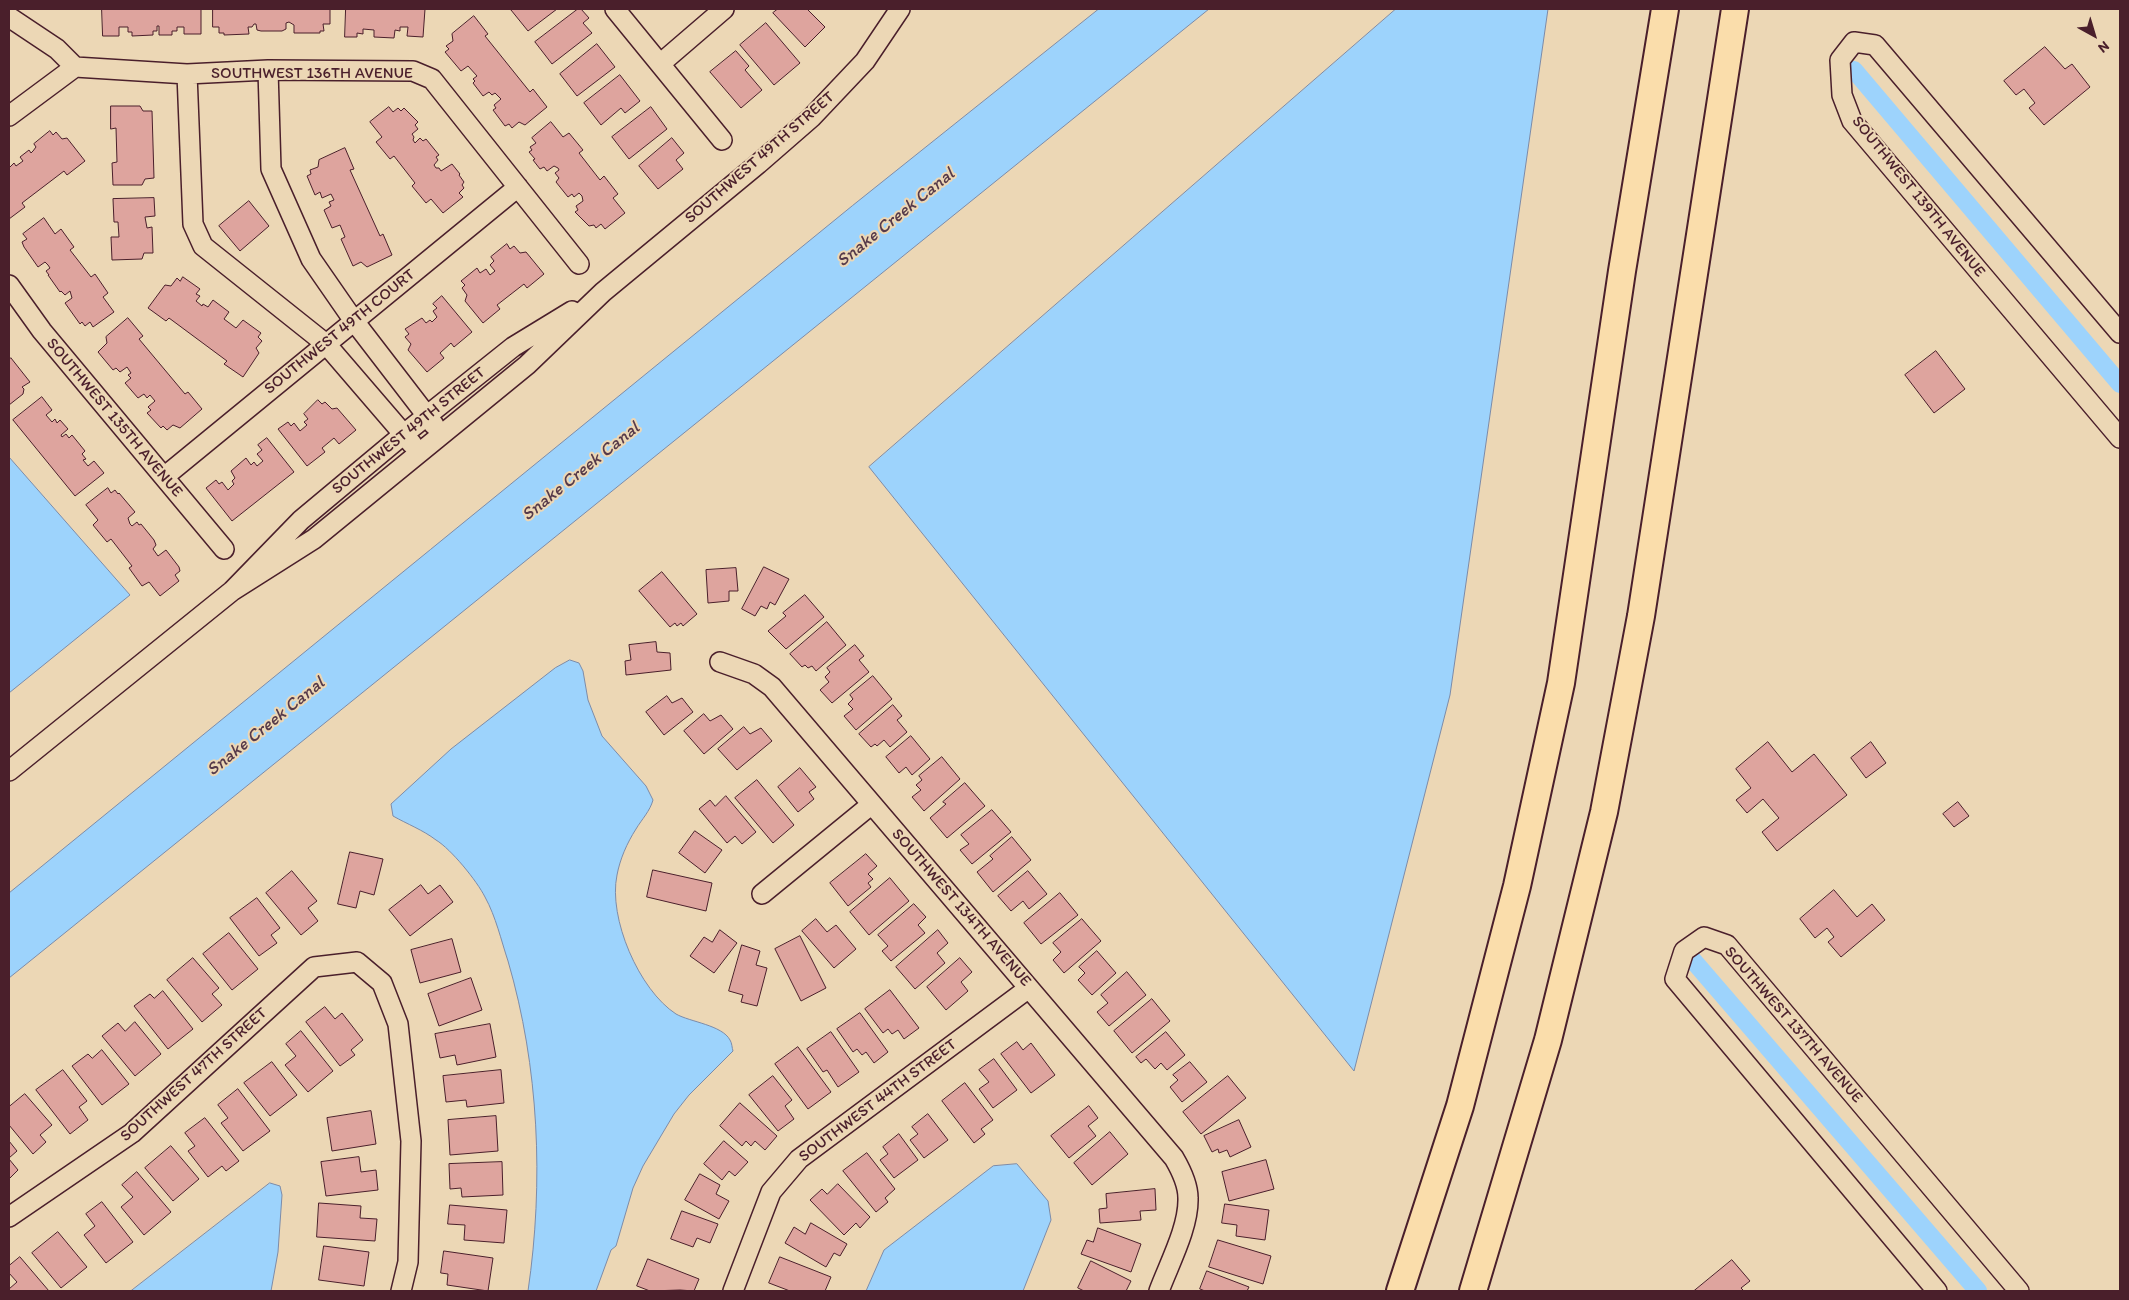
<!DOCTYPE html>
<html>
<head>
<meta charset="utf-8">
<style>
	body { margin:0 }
	#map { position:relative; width:2129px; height:1300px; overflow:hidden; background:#ecd7b5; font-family:Itim,sans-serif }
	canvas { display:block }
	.frame { position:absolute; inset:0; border:10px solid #4a1f2b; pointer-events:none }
	.north { position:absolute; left:2069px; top:10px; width:50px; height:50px; -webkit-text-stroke:4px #ecd7b5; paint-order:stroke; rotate:141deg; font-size:14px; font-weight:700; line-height:20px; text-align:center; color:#4a1f2b }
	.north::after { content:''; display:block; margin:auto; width:18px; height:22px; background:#4a1f2b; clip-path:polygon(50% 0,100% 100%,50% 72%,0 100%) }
</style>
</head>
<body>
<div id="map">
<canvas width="2129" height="1300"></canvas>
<div class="frame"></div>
<div class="north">N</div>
</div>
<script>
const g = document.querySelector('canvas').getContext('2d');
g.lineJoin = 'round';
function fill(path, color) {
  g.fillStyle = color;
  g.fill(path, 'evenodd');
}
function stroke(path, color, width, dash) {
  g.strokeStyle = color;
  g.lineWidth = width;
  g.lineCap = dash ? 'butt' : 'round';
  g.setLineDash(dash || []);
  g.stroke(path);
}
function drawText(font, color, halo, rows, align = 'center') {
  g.font = font + ' Itim,sans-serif';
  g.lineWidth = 4;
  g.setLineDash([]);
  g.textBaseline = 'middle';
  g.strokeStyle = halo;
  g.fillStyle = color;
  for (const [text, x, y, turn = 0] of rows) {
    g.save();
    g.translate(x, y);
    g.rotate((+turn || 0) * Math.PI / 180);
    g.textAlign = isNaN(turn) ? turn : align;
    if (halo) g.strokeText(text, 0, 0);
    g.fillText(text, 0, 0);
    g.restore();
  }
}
const water = new Path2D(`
	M1099,9H1209L9,978V893L852,206Z
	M1396,9H1548L1450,695L1354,1071L869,467Z
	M9,457L130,595L9,693Z
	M570,660L579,663L583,671L588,700L602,736L646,786L653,800C650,811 642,819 636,829C627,843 620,859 617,875C608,918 639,990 676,1014C690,1022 722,1025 730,1040C732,1043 732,1048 733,1051L689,1095L674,1114L643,1166L633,1188L616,1246L611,1250L596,1291H528C544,1182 539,1067 508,961C501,940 496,917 485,897C477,881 451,849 436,840C423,830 407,824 393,816L391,804L451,749L555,668Z
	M1017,1164L1048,1201L1051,1220L1023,1291H866L884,1250L993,1166Z
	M270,1183L280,1186L282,1195L278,1252L271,1291H131Z`);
fill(water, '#9dd3fc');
stroke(water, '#7c8ba8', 1);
stroke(new Path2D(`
	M1854,70L2120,384
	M1691,958L1978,1291`), '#9dd3fc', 18);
const building = new Path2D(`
	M102,9H201V34H184V27H177V31H172V35H159V26H157V31H153V35L132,36V32H128V27H119V36H103Z
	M213,9H330V24H323L324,31H320V33H294V25L289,22L286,23V29L282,31H261L257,30L256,24H254L252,27H248L249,34L224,35V33H219V27H213Z
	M346,9H425L423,37L407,36L408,27H400V31L395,30L394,38L374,37V30L363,29V34L357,33V37H345Z
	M512,9H557L528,31L511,10Z
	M578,9H581L589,18L583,23L592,33L552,64L535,42Z
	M778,9H807L825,27L805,47L773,13Z
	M474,16L488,34L485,36L530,92L533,89L547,107L525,125L519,122L512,128L509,124L505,126L493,110L496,108L494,105L501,99L495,93L492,95L489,92L483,96L473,83L475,81L473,79L477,76L468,66L461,71L445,52L449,49L446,46L453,41L452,34Z
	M766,23L800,63L774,85L740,45Z
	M597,44L615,67L577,96L560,74Z
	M2045,47L2065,69L2072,64L2090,87L2044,125L2029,108L2035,103L2024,89L2016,95L2004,81Z
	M736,51L749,66L745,70L762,90L741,108L710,72Z
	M620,75L640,101L625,113L621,108L601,125L584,103Z
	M111,106H140L143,111H152L154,178L145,179L142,185H113L112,163L117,162L116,128L111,129Z
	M389,107L393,112L398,108L401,111L404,108L418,122L415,125L418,129L412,134L414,137L413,140L415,143L420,138L423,141L426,139L439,155L436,157L438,160L434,165L436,168H439L441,171L452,164L460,174L459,175L464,182L462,185L464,188L459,193L463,197L443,213L431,199L426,203L412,186L415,183L394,156L390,159L376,142L382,137L370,122Z
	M651,107L667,129L629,159L612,137Z
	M551,122L563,137L569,133L583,150L579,153L600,180L604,176L618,194L613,198L625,213L605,229L601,224L596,228L594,225L589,226L575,212L578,210L576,206L583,201L582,196L579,193L574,197L572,194L568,197L556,182L559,178L555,173L559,170L558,168L554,166L547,171L544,167L540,169L533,160L535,159L529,152L532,150L530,147L536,143L532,138Z
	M50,131L53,135L56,132L62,139L67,138L85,161L67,175L64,171L22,203L25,207L9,219V168L14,163L16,166L23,161L20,157L29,150L31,153L33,151L36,147L34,144Z
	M672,138L684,153L676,160L683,169L658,189L639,166Z
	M345,148L354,169L350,170L380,236L383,234L392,255L367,267L361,262L353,266L341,239L345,237L340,225L332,228L324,210L331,206L329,202L334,200L331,194L322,198L320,192L315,195L307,176L311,174L310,170L318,167L319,160Z
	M154,198L155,216L145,217L147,228L152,227L153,253H144L142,259L112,260L111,237H119L118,222H114L113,199Z
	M249,201L269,226L240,251L219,226Z
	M44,218L55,234L61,229L74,247L70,250L91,277L95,274L108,293L103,297L114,312L93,327L90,322L85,326L82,322L80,324L65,303L72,298L70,291L65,295L61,291L60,292L48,275H49L46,271L50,268L48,265L45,262L38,267L24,247L22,242L27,239L23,234Z
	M507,244L510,249L514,246L520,253L526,252L544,274L527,288L524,284L497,305L500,309L483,323L465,301L467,295L462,288L465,285L461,281L477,268L480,273L486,269L490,275L495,271L490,265L494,261L491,257Z
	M183,277L200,289L196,294L200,296L196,301L202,306L203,304L208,307L213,300L229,312L224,319L236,328L243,320L261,333L258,337L262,341L256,348L259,353L243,377L224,364L227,361L169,318L166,321L148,308L165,285L171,286L177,278L180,281Z
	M442,296L472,332L454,347L451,343L440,353L444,358L427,372L408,350L411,344L405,337L409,334L405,329L422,318L426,323L430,320L432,322L437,317L433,311L437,308L433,304Z
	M128,318L143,336L139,339L185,394L188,392L202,409L180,428L173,425L167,430L163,426L161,428L147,413L151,410L148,407L155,401L150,395L147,398L144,394L138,398L125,383L131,378L128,375L131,373L127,367L120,372L116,368L113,370L98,352L107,343L106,337Z
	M1936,351L1965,389L1934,413L1905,375Z
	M11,358L30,382L22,387L24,389L23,394L9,405V360Z
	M42,397L52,410L46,415L52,422L55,419L57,423L60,420L68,429L61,435L62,437L66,434L69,438L72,435L85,451L82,454L86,459L83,460L88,466L94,461L104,473L75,496L13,420Z
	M318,400L322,404L325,402L332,409L337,408L356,430L339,444L334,438L322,448L325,452L307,466L278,429L288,422L291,426L294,423L300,431L307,425L304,422L308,419L304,414Z
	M267,438L294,472L232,521L206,488L216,480L219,484L222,482L228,490L234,484L232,481L235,478L231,471L246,458L251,465L254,462L257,466L263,461L257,454L262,450L258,445Z
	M108,488L111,493L115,490L118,494L119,493L135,512L128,518L130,524L132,526L137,522L139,525L141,524L154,540L156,545L153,549L158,556L166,550L179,567L180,571L175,575L179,581L160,596L149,582L142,586L129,568L132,566L111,539L107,542L93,525L98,520L86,505Z
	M764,567L789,579L775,605L770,602L767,609L761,606L755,616L742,609Z
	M736,568L738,591H729V601L708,603L706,570Z
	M662,572L697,614L683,626L681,623L677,626L675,623L670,627L639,591Z
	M805,595L824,617L786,649L768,631L786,616L783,613Z
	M827,622L846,645L816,671L812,666L808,668L805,665L802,667L790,654Z
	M656,642L657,652L670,653L671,670L626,675L625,661L631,660L629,645Z
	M855,645L864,656L859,660L869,672L832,703L820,690L829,682L825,677L830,672L827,668Z
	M873,676L892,699L856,730L844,716L853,709L848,704L853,699L850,695Z
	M667,696L672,703L682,698L693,712L664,735L646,712Z
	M893,705L902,716L897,720L907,732L890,747L884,740L877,746L875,744L871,747L859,734Z
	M704,714L710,721L721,715L733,729L704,754L684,731Z
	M744,727L750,734L761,728L772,741L737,770L718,749Z
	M911,736L930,759L912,775L906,767L899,773L886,757Z
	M1768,742L1792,772L1814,754L1847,795L1777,851L1762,832L1779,818L1763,799L1747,813L1736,800L1751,788L1736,769Z
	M1871,742L1886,763L1866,778L1851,758Z
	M942,757L960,779L924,811L912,797L921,790L916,785L922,780L919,776Z
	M800,768L816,787L809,792L814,799L798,812L778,787Z
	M757,780L794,825L773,843L735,798Z
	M965,783L985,806L947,838L930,818L946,804L943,802Z
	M726,796L756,832L742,844L735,836L727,843L699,809L710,800L715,806Z
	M1958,802L1969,816L1954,827L1943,814Z
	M992,810L1011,832L972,864L960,850L969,844L961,835Z
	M695,831L722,850L705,873L679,853Z
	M1012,837L1031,860L993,892L977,872L993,859L990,856Z
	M350,852L383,859L374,895L360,891L356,908L338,904Z
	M866,854L877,866L868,874L873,879L868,883L871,887L848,906L830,883Z
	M653,870L712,883L706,911L647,897Z
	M292,871L317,901L308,908L318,921L301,935L266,893Z
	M1028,871L1047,894L1029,909L1023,901L1011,911L998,896Z
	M890,878L909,901L869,935L850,912Z
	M421,885L428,894L440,885L453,902L410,936L389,910Z
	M1834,890L1857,917L1872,904L1885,920L1841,957L1828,942L1834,937L1827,928L1815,938L1800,919Z
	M1060,893L1078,915L1041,944L1024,923Z
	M257,898L280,928L271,935L277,943L259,956L230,918Z
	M914,904L926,917L918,925L925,933L891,961L882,951L888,946L878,935Z
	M816,919L827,932L836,925L856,949L834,968L802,931Z
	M1082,919L1101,941L1064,973L1053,960L1061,952L1053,943Z
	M720,930L737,943L714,973L690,956L704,937L712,942Z
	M938,930L948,943L937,953L945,963L915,989L896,967Z
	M229,933L258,969L232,990L203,954Z
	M800,936L826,988L801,1001L775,949Z
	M452,939L461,972L420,983L411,950Z
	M742,945L760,951L756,965L767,968L757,1006L741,1002L743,995L729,991Z
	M1097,951L1116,973L1092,995L1078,980L1085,973L1079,967Z
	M193,958L219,988L212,994L222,1005L202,1022L167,980Z
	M960,958L972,972L961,982L968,991L946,1010L927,987Z
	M1127,972L1146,995L1109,1026L1097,1012L1108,1003L1101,995Z
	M471,978L482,1010L439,1026L428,994Z
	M890,990L919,1028L904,1039L898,1030L892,1034L888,1029L883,1033L865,1009Z
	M163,991L193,1029L168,1049L134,1006L150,994L154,998Z
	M1152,999L1170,1021L1132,1053L1114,1031Z
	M325,1007L335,1019L342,1013L363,1040L351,1050L355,1055L340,1066L306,1022Z
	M860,1013L888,1052L874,1063L866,1052L862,1055L857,1049L853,1052L837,1029Z
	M135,1022L161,1054L135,1076L102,1036L118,1023L125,1031Z
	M490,1024L496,1057L457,1065L455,1055L440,1058L435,1034Z
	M301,1031L333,1071L308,1092L285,1065L296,1056L286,1044Z
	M831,1032L859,1072L838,1087L827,1070L823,1072L807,1049Z
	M1166,1032L1185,1055L1167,1070L1161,1063L1155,1069L1146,1059L1141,1063L1136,1057Z
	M1017,1042L1023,1050L1031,1043L1055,1075L1031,1093L1001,1054Z
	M798,1047L831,1092L808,1109L775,1064Z
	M102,1050L129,1084L102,1105L72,1066L88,1054L92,1058Z
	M994,1059L1017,1090L993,1108L979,1089L989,1082L979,1070Z
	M272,1062L297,1095L270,1116L244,1083Z
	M1190,1062L1207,1082L1182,1102L1170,1087L1178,1080L1173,1075Z
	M63,1070L87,1101L79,1107L88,1120L70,1134L36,1090Z
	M501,1070L504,1103L467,1107L466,1100L446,1102L443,1076Z
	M773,1076L792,1100L785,1106L794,1119L778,1131L749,1095Z
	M1228,1076L1246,1098L1201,1134L1183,1112Z
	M965,1083L993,1120L981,1129L985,1134L974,1143L942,1101Z
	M238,1089L270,1131L243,1151L221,1123L228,1118L218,1105Z
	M25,1094L52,1125L40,1135L46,1142L33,1154L9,1125V1107Z
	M740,1103L777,1136L765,1150L755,1141L751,1146L746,1141L742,1146L720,1126Z
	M1089,1106L1098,1118L1088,1126L1096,1136L1069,1158L1051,1136Z
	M371,1111L376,1144L332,1151L327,1118Z
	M928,1114L948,1140L924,1158L910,1140L918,1134L912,1127Z
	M496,1116L498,1151L450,1155L448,1120Z
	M205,1118L239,1161L226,1171L222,1166L208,1177L188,1151L195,1146L185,1133Z
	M1239,1120L1251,1147L1230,1157L1227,1150L1219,1153L1218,1149L1212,1152L1204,1136Z
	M1110,1132L1128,1154L1092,1185L1074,1163Z
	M899,1134L918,1160L894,1178L880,1160L888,1154L883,1147Z
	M9,1141L17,1151L9,1158Z
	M724,1141L748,1162L735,1176L729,1171L722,1180L704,1164Z
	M171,1146L199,1179L173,1201L145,1168Z
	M867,1153L895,1189L885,1198L888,1202L876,1212L843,1171Z
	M359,1157L361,1172L376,1170L378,1190L326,1196L321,1162Z
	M9,1159L18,1170L9,1179Z
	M1266,1160L1274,1189L1229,1201L1222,1172Z
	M502,1162L503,1195L462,1197L461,1188L450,1189L449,1164Z
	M137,1172L171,1212L144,1235L121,1207L133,1197L122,1185Z
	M700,1174L720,1185L716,1194L729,1201L719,1219L685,1200Z
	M838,1184L870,1217L860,1228L856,1223L844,1235L810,1200L822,1189L827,1194Z
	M1155,1189L1156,1210L1140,1211L1141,1220L1100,1223L1099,1209L1107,1208L1106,1194Z
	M102,1202L133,1242L106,1263L84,1235L95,1226L86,1214Z
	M319,1203L361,1206L360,1218L377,1219L375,1241L317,1237Z
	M1225,1204L1269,1210L1265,1240L1236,1236L1237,1225L1222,1223Z
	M450,1205L507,1210L504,1243L464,1240L465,1225L448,1224Z
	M682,1211L718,1224L710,1243L697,1238L693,1247L671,1239Z
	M811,1223L847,1244L840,1256L834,1253L826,1267L785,1243L794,1227L805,1234Z
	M1098,1228L1141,1244L1131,1272L1081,1254L1087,1240L1093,1242Z
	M58,1232L87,1267L61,1288L32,1253Z
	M1218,1240L1271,1256L1263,1284L1209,1267Z
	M324,1246L369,1252L364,1286L319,1280Z
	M444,1251L493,1258L488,1291L447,1285L448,1274L441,1273Z
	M20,1257L49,1291H9V1289L17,1282L9,1273V1266Z
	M780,1257L831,1277L825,1291H790L769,1283Z
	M648,1259L699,1279L694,1291L680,1290L650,1291L637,1286Z
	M1732,1260L1750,1281L1741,1288L1744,1291H1694Z
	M1091,1261L1131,1281L1126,1291H1084L1078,1288Z
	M1207,1271L1249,1287L1247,1291H1205L1200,1289Z`);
fill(building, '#dea49e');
stroke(building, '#4a1f2b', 1);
const minor = new Path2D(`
	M615,9L722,140
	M9,17L57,49L75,67
	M660,64L724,9
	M75,67L187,74L268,70L413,71L432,79L579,264
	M268,70L271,169L311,259L354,321L434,425
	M187,74L193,224L203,246L326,344L412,444
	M9,116L75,67
	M9,285L42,331L224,549
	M2120,333L1875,45L1854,42L1840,60L1842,95L1852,121L2120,438
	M164,477L518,187
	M232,591L314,539L527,365L603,292L758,164L812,117L865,61L900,9
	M720,662L754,674L772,687L1174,1158C1181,1170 1188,1184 1188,1198C1189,1227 1169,1264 1159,1291
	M9,771L232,591L301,520L404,434L513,347L572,311
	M762,894L872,804
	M9,1217L132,1133L314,967L357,962L382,983L398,1024L411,1141L408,1262L401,1291
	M733,1291L771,1192L799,1159L1029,988
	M1937,1291L1675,979L1684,951L1704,937L1727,945L2019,1291`);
const highway = new Path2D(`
	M1400,1291L1460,1106L1517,886L1561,683L1622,271L1665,9
	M1473,1291L1548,1040L1604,812L1641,616L1735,9`);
stroke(minor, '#4a1f2b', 22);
stroke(highway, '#4a1f2b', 30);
stroke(minor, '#ecd7b5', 19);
stroke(highway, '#faddab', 26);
drawText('16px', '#4a1f2b', '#ecd7b5', [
	["SOUTHWEST 136TH AVENUE",312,74],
	["SOUTHWEST 49TH STREET",760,158,-41],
	["SOUTHWEST 139TH AVENUE",1918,197,51],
	["SOUTHWEST 49TH COURT",340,332,-39],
	["SOUTHWEST 135TH AVENUE",114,418,50],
	["SOUTHWEST 49TH STREET",409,431,-39],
	["SOUTHWEST 134TH AVENUE",961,908,49],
	["SOUTHWEST 137TH AVENUE",1793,1025,49],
	["SOUTHWEST 47TH STREET",194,1075,-42],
	["SOUTHWEST 44TH STREET",878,1101,-37]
]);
drawText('italic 18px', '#563a4a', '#ecd7b5', [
	["Snake Creek Canal",896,218,-39],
	["Snake Creek Canal",581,472,-39],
	["Snake Creek Canal",266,727,-39]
]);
</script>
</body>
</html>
